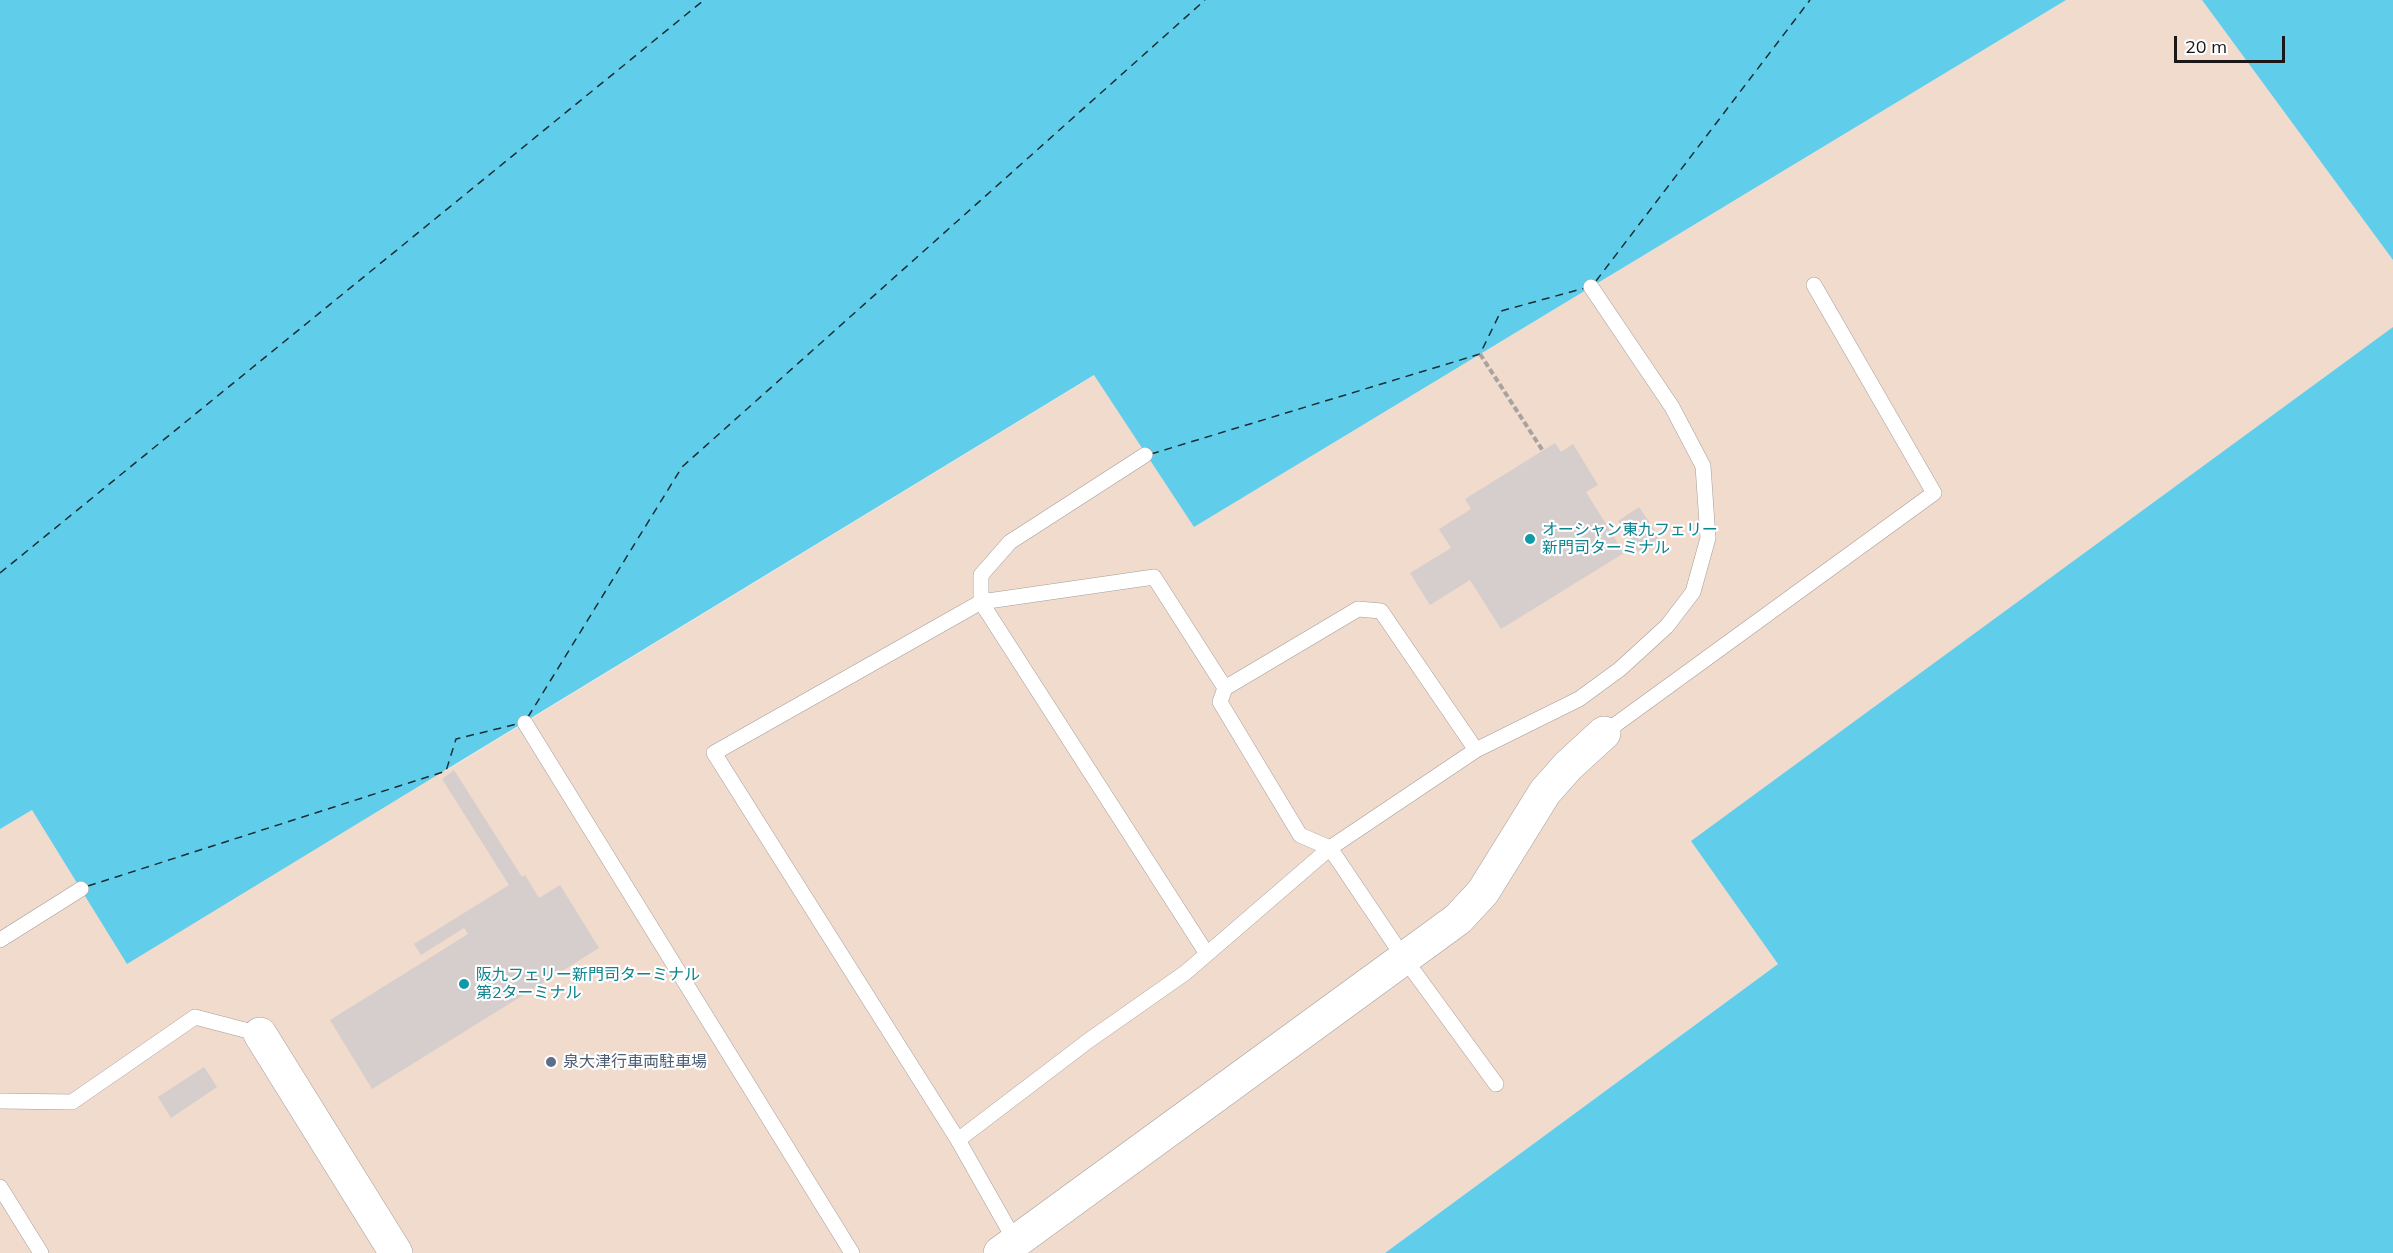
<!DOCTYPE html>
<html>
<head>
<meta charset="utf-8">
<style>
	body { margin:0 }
	#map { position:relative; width:2393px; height:1253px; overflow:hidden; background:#efe8e3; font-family:Mulish,sans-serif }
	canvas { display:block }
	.scale { position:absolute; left:2174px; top:36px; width:111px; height:27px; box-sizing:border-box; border:3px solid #1b1817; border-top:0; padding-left:8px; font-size:18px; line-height:21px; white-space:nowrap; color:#1b1817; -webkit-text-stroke:4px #fff; paint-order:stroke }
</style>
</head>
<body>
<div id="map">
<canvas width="2393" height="1253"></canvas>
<div class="scale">20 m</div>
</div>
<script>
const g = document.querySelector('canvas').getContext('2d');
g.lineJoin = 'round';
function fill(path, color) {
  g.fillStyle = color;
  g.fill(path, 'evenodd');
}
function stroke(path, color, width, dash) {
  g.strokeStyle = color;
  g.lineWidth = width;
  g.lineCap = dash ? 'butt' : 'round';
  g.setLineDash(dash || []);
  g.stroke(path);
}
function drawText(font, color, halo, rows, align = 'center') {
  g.font = font + ' Mulish,"Noto Sans JP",sans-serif';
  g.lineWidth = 4.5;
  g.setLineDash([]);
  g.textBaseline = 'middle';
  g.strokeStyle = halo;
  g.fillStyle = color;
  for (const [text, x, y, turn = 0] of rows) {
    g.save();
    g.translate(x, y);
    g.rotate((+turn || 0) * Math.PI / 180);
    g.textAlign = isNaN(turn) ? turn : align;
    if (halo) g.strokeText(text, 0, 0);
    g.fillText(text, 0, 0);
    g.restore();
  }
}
fill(new Path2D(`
	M2066,0H2202L2393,260V327L1692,841L1779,963L1385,1253H0V829L32,810L446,771L1095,375L1194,527Z`), '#f0dbcd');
fill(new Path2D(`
	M0,0H2066L1194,527L1094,375L127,964L32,810L0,829Z
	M2202,0H2393V260Z
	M2393,327V1253H1385L1778,964L1691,841Z`), '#60ceeb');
stroke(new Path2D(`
	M1596,281L1810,0
	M1151,454L1480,354L1501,311L1585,288
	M0,573L704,0
	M528,717L682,467L1205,0
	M88,886L446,771L456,739L517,724`), '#1a2e34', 1.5, [8, 6]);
fill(new Path2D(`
	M1555,443L1561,452L1573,444L1598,485L1586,492L1624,553L1501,629L1470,580L1430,605L1410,573L1451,548L1439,529L1471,509L1465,499Z
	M1639,507L1660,538L1638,552L1618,521Z
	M454,770L522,877L525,875L539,898L560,885L599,948L372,1089L330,1020L468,934L464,928L421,955L414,944L509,885L442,779Z
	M204,1067L217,1087L171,1118L158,1097Z`), '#d6cecc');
const service = new Path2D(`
	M525,723L852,1253
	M1604,733L1934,493L1814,285
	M1476,750L1381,611L1358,609L1225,688L1220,702L1300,835L1330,848L1404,958L1496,1084
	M0,940L81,889
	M1207,954L981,602L1154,577L1225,688
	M0,1101L72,1102L195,1017L260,1034
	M958,1140L1088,1041L1185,973L1330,848L1476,750L1579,699L1620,669L1667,626L1693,592L1708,538L1703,466L1672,407L1591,287
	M0,1187L41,1253
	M1018,1246L958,1140L714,753L981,602V575L1010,542L1145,455`);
const tertiary = new Path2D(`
	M260,1034L396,1253
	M1000,1253L1458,919L1483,892L1545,792L1568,766L1604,733`);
stroke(service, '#a49e99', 16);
stroke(tertiary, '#a49e99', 34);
stroke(new Path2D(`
	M1480,354L1543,451`), '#a9a39f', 4, [6, 3]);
stroke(service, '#fff', 15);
stroke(tertiary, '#fff', 33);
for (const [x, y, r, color] of [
	[1530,539,6,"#0f9aa8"],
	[464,984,6,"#0f9aa8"],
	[551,1062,6,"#5c6f8a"]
]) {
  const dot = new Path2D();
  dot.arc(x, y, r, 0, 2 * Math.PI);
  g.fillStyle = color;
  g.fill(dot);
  stroke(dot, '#fff', 2);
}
drawText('16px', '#0d838f', '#fff', [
	["オーシャン東九フェリー",1542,530],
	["新門司ターミナル",1542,548],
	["阪九フェリー新門司ターミナル",476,975],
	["第2ターミナル",476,993]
], 'left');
drawText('16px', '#4e5e75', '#fff', [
	["泉大津行車両駐車場",563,1062]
], 'left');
</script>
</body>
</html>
